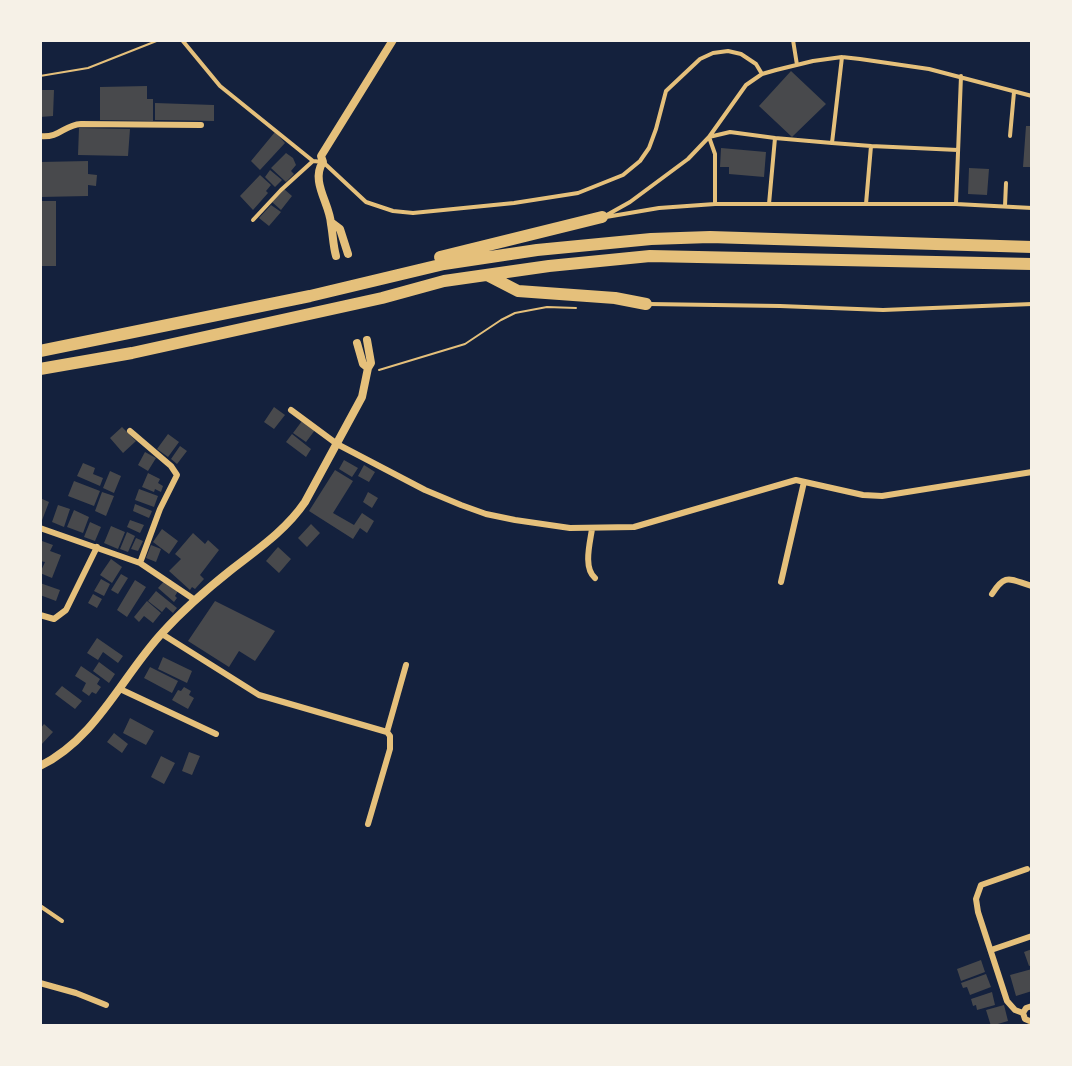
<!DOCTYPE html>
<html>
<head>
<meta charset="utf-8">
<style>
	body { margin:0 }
	#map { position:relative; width:1072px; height:1066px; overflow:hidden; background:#14213d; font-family:"Alegreya Sans",sans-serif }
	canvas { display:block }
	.frame { position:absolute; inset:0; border:42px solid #f6f1e7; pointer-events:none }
</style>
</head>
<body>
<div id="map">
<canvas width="1072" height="1066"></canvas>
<div class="frame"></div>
</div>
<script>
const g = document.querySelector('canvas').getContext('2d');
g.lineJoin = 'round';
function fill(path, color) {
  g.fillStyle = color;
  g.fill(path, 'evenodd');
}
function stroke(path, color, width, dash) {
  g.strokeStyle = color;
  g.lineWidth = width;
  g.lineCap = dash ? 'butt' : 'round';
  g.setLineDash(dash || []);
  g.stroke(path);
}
fill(new Path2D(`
	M791,71L826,104L792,137L759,106Z
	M147,86V99H153V121L100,120V87Z
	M40,90H54L53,116L40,117Z
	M155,103L214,105V121L155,120Z
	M1026,126H1032V167H1023Z
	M79,128L130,129L128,156L78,155Z
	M275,132L285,143L260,170L251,161Z
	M721,148L766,152L764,177L729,174V167H720Z
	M286,153L293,158L296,165L291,171L294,174L286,182L271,168Z
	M88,161V174L97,175L96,186L88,185V196L40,197V162Z
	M969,168L989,169L987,195L968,194Z
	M270,170L282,180L275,187L265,177Z
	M260,175L271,185L266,191L268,193L253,210L240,196Z
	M284,189L292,196L281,210L272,202Z
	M40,201H56V266H40Z
	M271,205L281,212L269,226L259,218Z
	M274,407L285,415L274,429L264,422Z
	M302,421L315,430L306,442L293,433Z
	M122,427L136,441L123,453L110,438Z
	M168,434L179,442L168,457L157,449Z
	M292,434L311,449L306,457L286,442Z
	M180,446L187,451L177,464L171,459Z
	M145,452L156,458L148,471L138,465Z
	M344,460L358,468L352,477L339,469Z
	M83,463L95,468L93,474L103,478L100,486L77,476Z
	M364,465L375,472L369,482L358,476Z
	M335,470L353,481L333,513L354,525L362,513L374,521L367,533L360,528L353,539L309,511Z
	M110,471L121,476L114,493L103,488Z
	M148,473L160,479L158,483L163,486L161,492L155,489L154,492L142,487Z
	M74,481L100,491L94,506L68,496Z
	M139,489L158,496L154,507L135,500Z
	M102,492L114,496L106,516L95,511Z
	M368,492L378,498L372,508L363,502Z
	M40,498L49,502L41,523H40Z
	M135,504L152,511L149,518L133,511Z
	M58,505L70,509L64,527L52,522Z
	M74,510L89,517L83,533L67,527Z
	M130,520L144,525L140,533L127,527Z
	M90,522L101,527L95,541L84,537Z
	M311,524L320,533L307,547L298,538Z
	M111,526L125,532L118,549L104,543Z
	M162,529L178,541L169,554L153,542Z
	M127,532L135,536L128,552L120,549Z
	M193,533L205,544L208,540L219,550L200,575L204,579L195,589L192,587L190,590L169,571L181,559L175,554Z
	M136,538L143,541L138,551L131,549Z
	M42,541L53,545L50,551L61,555L52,578L40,573L45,562L40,561Z
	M151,545L161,549L156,562L146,558Z
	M278,547L291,559L279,573L266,561Z
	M111,559L122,567L112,583L100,575Z
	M121,574L128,578L118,594L111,590Z
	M101,579L110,584L104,596L94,591Z
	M135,580L146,587L127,617L117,610Z
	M165,580L178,591L175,596L177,598L174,602L158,588Z
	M40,583L60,590L56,601L40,595Z
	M156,591L177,608L173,613L166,607L162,612L148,601Z
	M93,594L102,599L97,608L88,603Z
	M147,601L161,613L153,623L144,616L139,622L134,617Z
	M215,601L275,631L255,661L239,651L229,667L188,641Z
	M97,638L123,656L118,663L103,652L98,660L87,653Z
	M163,657L192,671L187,683L158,669Z
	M99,662L115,674L109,683L93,671Z
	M81,666L100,679L97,684L101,687L96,694L92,692L89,696L82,691L86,683L75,676Z
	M150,667L178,681L172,693L144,678Z
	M62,686L82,701L75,709L55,694Z
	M184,687L191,691L189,695L194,698L188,709L172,700L178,690L181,691Z
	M130,718L154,731L146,745L123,733Z
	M44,724L53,732L40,746V729Z
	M114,733L128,744L122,753L107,742Z
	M189,752L200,756L192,775L182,771Z
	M161,756L175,763L164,784L151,777Z
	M1032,949V965L1029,966L1024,952Z
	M981,960L985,972L961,981L957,969Z
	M1032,969V991L1016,996L1010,975Z
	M986,974L991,987L970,995L967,987L963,988L961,983Z
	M992,992L995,1005L977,1010L976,1005L973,1006L971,999Z
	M1004,1005L1008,1021L991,1026L986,1010Z`), '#48494c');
stroke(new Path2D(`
	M40,76L88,68L159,40
	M379,370L465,344L501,320L515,313L547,307L576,308`), '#e5c07b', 2);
stroke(new Path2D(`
	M182,40L220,86L313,161L323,162L366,202L393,211L413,213L514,203L578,193L623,175L640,161L649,148L656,129L666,91L700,59L713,53L728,51L741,54L756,64L762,74
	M793,40L797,65
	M1010,136L1014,92
	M832,143L871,146L866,204
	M871,146L958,150
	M715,204V154L709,137L730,132L775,138
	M769,204L775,138L832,143L842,57
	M956,204L961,76
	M1005,206L1006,183
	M605,216L630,202L688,159L709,137L746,85L762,74L776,70L813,61L842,57L860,59L929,69L1032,96
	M606,217L659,208L715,204H956L1032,208
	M253,220L281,190L313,161
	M649,304L780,306L883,310L1032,304
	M40,906L62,921`), '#e5c07b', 4);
stroke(new Path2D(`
	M40,136C61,138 63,125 81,124L201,125
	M291,410L337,444L425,490L461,505L486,514L515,520L570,528L634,527L796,480L863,495L882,496L1032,472
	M130,431L171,466L177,475L160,509L140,563
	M40,528L140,563L195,600
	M592,529C590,543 583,568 595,578
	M781,582L804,482
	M992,594C1006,572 1010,580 1032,586
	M40,615L54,619L66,610L97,547
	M162,634L259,695L387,732L390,736V749L368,824
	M120,689L216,734
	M387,732L406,665
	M991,950L1032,936
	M40,983L76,993L106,1005
	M1032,1006L1026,1008L1023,1013L1025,1019L1032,1022
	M1023,1013L1015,1010L1007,1001L978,912L976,899L981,885L1027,869`), '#e5c07b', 6);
stroke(new Path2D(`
	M332,223L340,229L348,254
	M336,256C333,245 333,235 331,224C330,204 310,181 323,162L321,156L393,40
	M357,343L363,364L368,368
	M40,766C97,738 122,676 163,632C184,609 207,589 231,570C258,549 286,530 305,502L362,397L368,368L371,363L367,340`), '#e5c07b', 8);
stroke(new Path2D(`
	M440,257L602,217
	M487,275L518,291L615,298L646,304
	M40,351L310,296L444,264L537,250L651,239L710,237L1032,247
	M40,369L132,353L382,298L444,281L549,266L650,256L1032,264`), '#e5c07b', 12);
</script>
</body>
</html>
